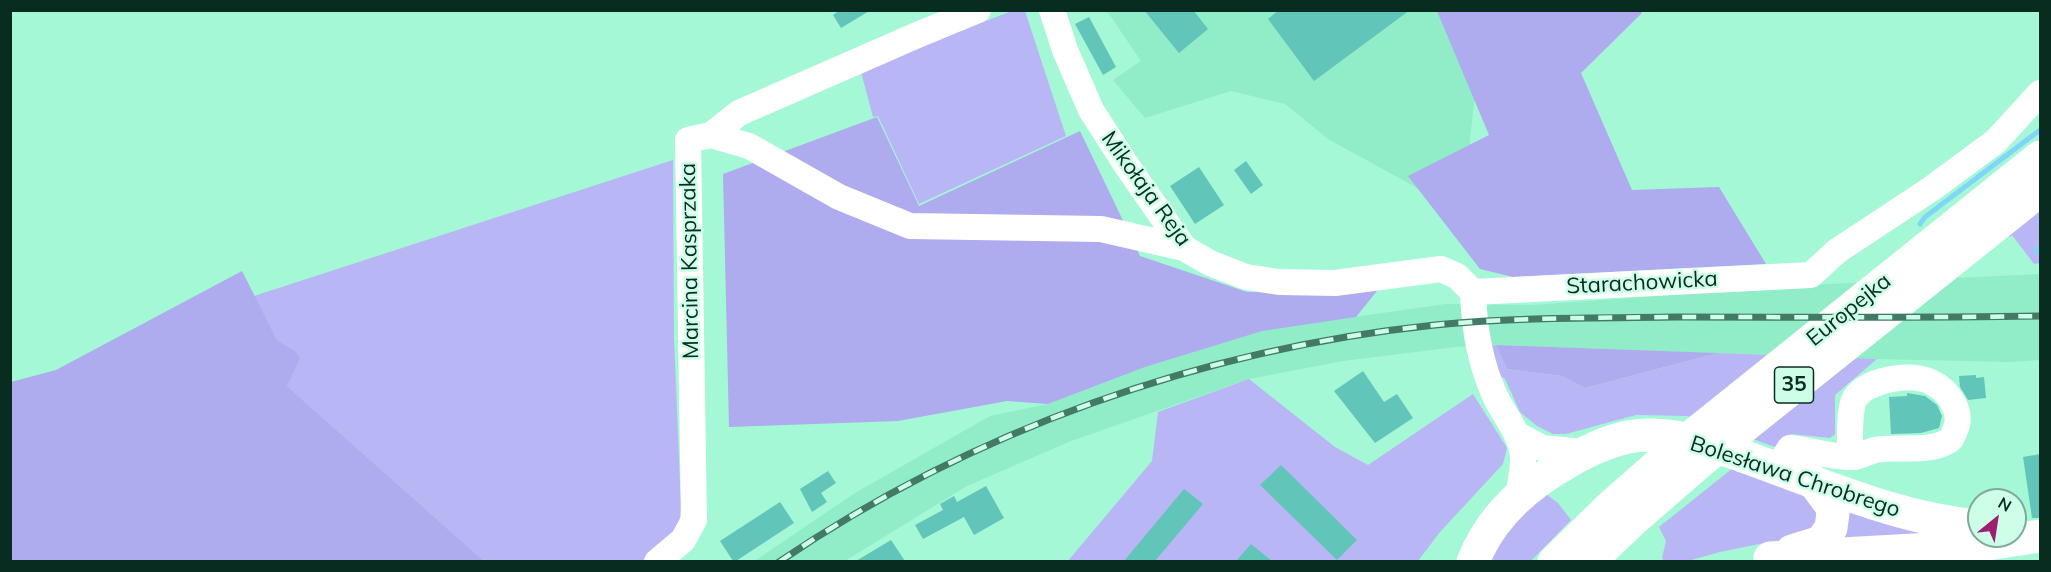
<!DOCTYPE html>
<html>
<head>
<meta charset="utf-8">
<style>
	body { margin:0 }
	#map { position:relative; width:2051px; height:572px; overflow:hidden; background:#a4f8d5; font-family:Mulish,sans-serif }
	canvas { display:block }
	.frame { position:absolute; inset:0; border:12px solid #082d20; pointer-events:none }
	.north { position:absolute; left:1967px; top:488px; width:60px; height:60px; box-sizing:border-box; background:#cdfee8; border:2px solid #7eaa98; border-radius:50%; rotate:30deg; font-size:16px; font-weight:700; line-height:24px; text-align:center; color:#082d20 }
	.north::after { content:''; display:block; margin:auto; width:21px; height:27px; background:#9e1e72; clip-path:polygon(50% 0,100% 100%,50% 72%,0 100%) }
</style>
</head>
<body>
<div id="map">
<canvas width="2051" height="572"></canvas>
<div class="frame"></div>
<div class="north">N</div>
</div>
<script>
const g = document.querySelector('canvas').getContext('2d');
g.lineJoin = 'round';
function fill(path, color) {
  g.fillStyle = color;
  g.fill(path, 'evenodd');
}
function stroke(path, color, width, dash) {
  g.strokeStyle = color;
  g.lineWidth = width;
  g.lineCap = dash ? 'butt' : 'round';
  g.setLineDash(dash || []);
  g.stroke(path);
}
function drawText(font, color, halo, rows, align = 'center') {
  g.font = font + ' Mulish,sans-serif';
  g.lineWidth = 5;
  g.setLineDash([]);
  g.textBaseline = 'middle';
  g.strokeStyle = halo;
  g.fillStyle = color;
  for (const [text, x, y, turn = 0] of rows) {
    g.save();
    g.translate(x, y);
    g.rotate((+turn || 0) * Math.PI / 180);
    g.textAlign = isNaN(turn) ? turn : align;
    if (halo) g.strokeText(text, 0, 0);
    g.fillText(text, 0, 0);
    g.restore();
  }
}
fill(new Path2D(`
	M1103,11H1447L1476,85L1469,149L1419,189L1328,139L1285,104L1231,91L1145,118L1113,80L1141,61L1109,14Z
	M2040,274V360L2010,362L1877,359L1496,345L1456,347L1343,361L1249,379L1071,441L967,486L845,561L753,562L855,493L990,416L1048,404L1145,367L1262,330L1446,304L1533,305L1809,285Z`), '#90edc7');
fill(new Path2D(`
	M1012,11H1025L1066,136L919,204L878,116L873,117L861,72L923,45Z
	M673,160L674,337L681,507L679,527L644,561H484L287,386L294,350L277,340L254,296Z
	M2040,205V263L2034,264L2012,235L2010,237L2005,231Z
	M1496,345L1507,369L1562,376L1585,388L1718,353L1877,359L1835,395V434L1830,438L1791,434L1775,447L1687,416L1636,415L1566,434H1553L1537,426L1520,412L1505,379L1497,374L1489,346Z
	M1249,379L1335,447L1368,465L1473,394L1507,448L1503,464L1440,532L1418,561L1067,562L1152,461L1158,412Z
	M1733,468L1803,490L1820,519L1806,538L1759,544L1720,552L1688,561H1664L1662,558L1666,541L1659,527Z
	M1542,491L1558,503L1571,520L1531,561L1486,562L1500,538Z
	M1844,505L1940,532L1835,547Z`), '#b9b6f6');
fill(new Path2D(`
	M1437,11H1640L1642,13L1581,73L1632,190L1719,187L1766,264L1513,277L1480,269L1408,176L1489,135Z
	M877,117L919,206L1080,131L1140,256L1247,292L1332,293L1381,286L1356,317L1262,331L1145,367L1048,404L1007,401L898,421L729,427L723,174Z
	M242,271L277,340L294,350L300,358L287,386L484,561H11V382L56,370Z
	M1496,345L1718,353L1585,388L1562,376L1507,369Z`), '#aeabee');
stroke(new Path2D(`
	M1920,224L1925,217L2040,130
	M2036,252L2040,246`), '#81d6f8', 5);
fill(new Path2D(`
	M840,10H871L841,28L833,15Z
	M1144,10H1193L1208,29L1179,53Z
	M1279,10H1410L1314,81L1268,19Z
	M1089,17L1116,67L1103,75L1075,24Z
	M1246,161L1263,185L1251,194L1234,170Z
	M1199,167L1224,205L1195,224L1170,186Z
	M1363,371L1384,402L1397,394L1413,418L1375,443L1334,391Z
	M1976,375V378L1984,377L1986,398L1968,400L1960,387L1959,376Z
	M1907,393L1925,396L1937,405L1942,416L1939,428L1921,433L1891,434L1889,397L1907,396Z
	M2040,454V518H2032L2023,457Z
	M1281,465L1357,540L1337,560L1260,485Z
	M828,471L836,483L821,493L827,502L812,512L800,489Z
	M986,486L1004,518L974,535L964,517L923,539L915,525L943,510L940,504L954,496L957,502Z
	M1184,489L1203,504L1155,561H1124Z
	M780,502L794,523L736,561H733L720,541Z
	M891,540L905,561H856Z
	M1251,544L1272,561H1236Z`), '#62c5ba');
stroke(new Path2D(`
	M1052,10L1065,50L1091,110L1127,166L1184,248L1210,263L1246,277L1279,282L1335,283L1441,269L1457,276L1473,292C1474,328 1480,363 1495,396C1504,416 1523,436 1523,459C1523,471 1520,484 1518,496
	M711,135L739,113L915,36L978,10
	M1473,292L1811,275L1837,251L1931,189L1996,141L2040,93
	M1518,435L1542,448L1584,452
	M1779,470L1784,457L1790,448C1811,450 1833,458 1854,457C1861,456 1868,452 1875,450C1896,446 1930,453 1948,441C1952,439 1953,435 1955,430C1964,412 1948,390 1931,382C1912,372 1868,379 1855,398C1848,410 1851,442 1849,457
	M657,562L683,540L694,520L688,140L711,135L749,146L839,197L910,226L1101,229L1184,248`), '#fff', 26);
stroke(new Path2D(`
	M1792,551L1821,542L1831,528L1833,513L1831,505L1813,481
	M1770,558L1968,547L2040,536
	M1473,562C1488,523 1518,493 1553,471C1576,457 1600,443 1628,437C1678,428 1731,452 1778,469C1843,493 1909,520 1979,526
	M1554,562L1608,509L1682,444L2040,157
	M1589,562L1633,520L1702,460L2040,190`), '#fff', 33);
const rail = new Path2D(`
	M779,562C973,430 1202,349 1435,325C1516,317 1597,318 1678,317C1799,317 1920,318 2040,316`);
stroke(rail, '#437a65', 7);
stroke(rail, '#cdfee8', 4.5, [14]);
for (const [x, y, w] of [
	[1794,385,39]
]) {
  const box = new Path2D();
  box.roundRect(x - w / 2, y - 18, w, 36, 4.5);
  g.fillStyle = '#cdfee8';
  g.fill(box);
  stroke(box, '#082d20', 1.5);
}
drawText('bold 21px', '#082d20', null, [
	["35",1794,385]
]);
drawText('22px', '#082d20', '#cdfee8', [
	["Mikołaja Reja",1146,189,54],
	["Marcina Kasprzaka",690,261,-91],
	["Starachowicka",1642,283,-3],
	["Europejka",1849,310,-39],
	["Bolesława Chrobrego",1795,477,18]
]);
</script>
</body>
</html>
